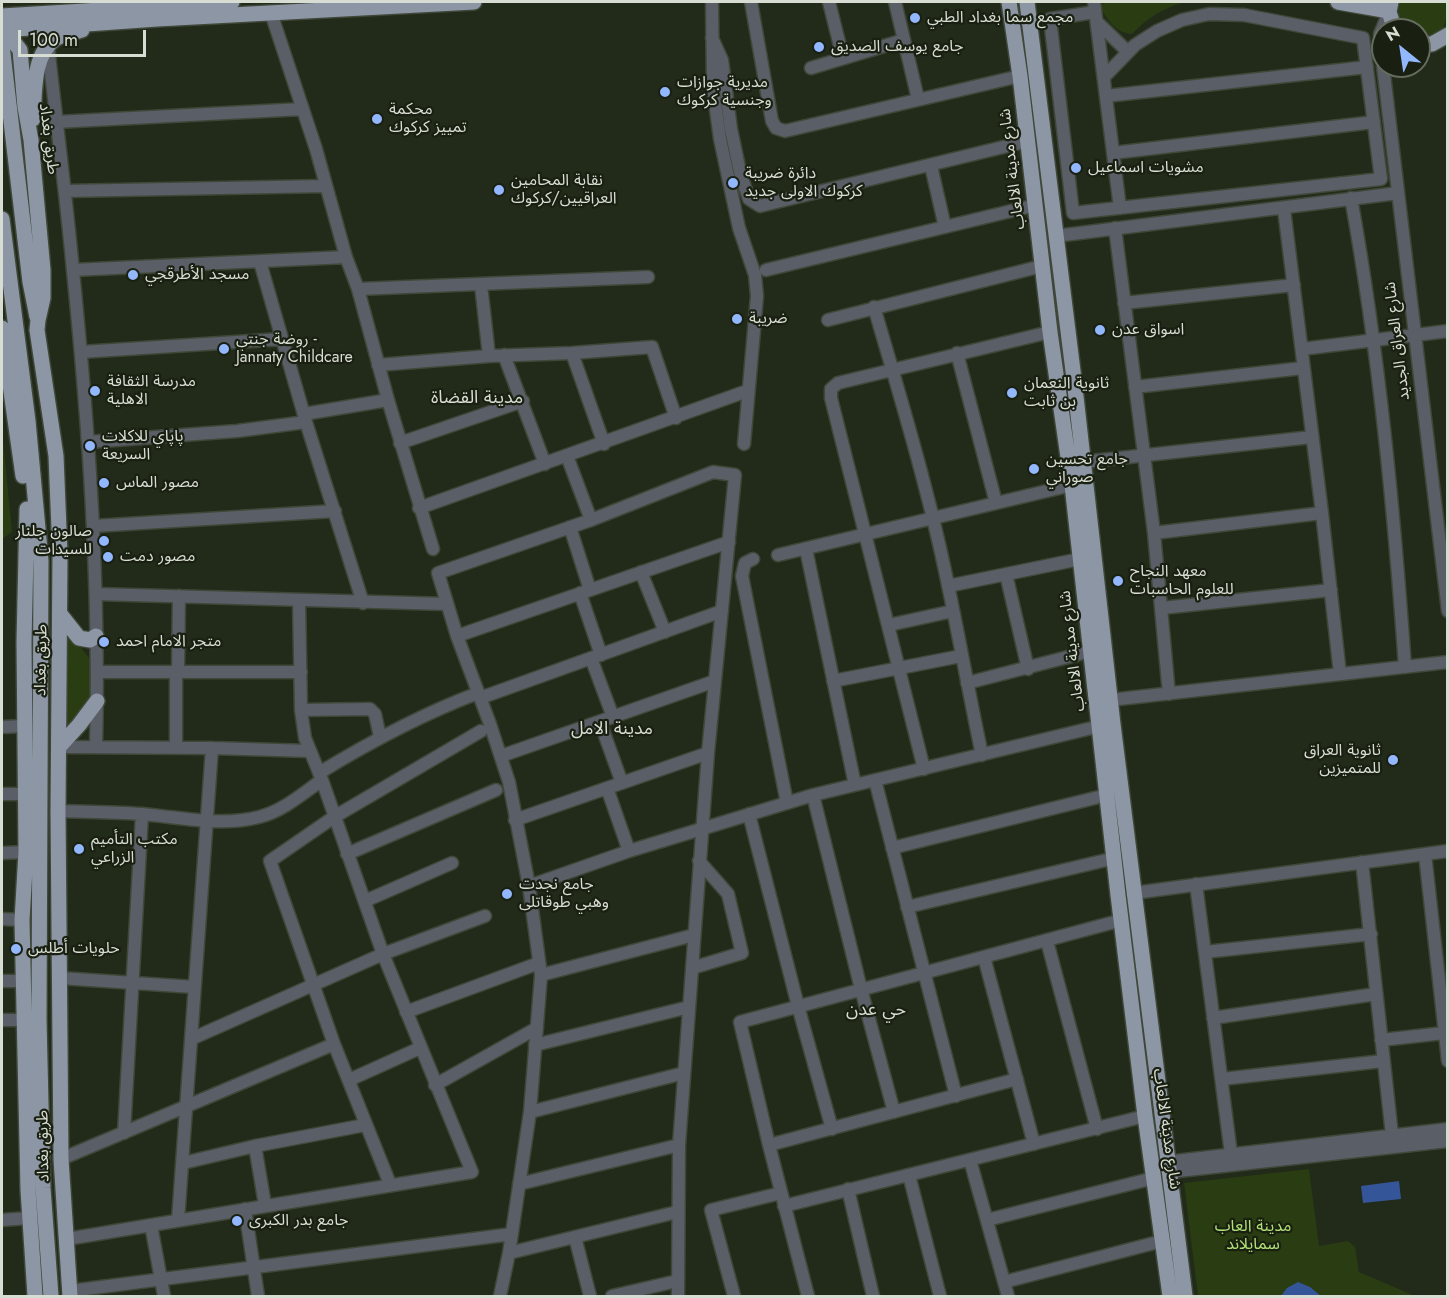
<!DOCTYPE html>
<html>
<head>
<meta charset="utf-8">
<style>
	body { margin:0 }
	#map { position:relative; width:1449px; height:1298px; overflow:hidden; background:#222a1a; font-family:Jost,sans-serif }
	canvas { display:block }
	.frame { position:absolute; inset:0; border:3px solid #d8ddd3; pointer-events:none }
	.north { position:absolute; left:1371px; top:18px; width:60px; height:60px; box-sizing:border-box; background:#192011; border:2px solid #656c5f; border-radius:50%; rotate:330deg; font-size:16px; font-weight:700; line-height:24px; text-align:center; color:#d8ddd3 }
	.north::after { content:''; display:block; margin:auto; width:21px; height:27px; background:#92b7fd; clip-path:polygon(50% 0,100% 100%,50% 72%,0 100%) }
	.scale { position:absolute; left:18px; top:30px; width:128px; height:27px; box-sizing:border-box; border:3px solid #d8ddd3; border-top:0; padding-left:8px; font-size:18px; line-height:21px; white-space:nowrap; color:#d8ddd3; -webkit-text-stroke:4px #192011; paint-order:stroke }
</style>
</head>
<body>
<div id="map">
<canvas width="1449" height="1298"></canvas>
<div class="frame"></div>
<div class="north">N</div>
<div class="scale">100 m</div>
</div>
<script>
const g = document.querySelector('canvas').getContext('2d');
g.lineJoin = 'round';
function fill(path, color) {
  g.fillStyle = color;
  g.fill(path, 'evenodd');
}
function stroke(path, color, width, dash) {
  g.strokeStyle = color;
  g.lineWidth = width;
  g.lineCap = dash ? 'butt' : 'round';
  g.setLineDash(dash || []);
  g.stroke(path);
}
function drawText(font, color, halo, rows, align = 'center') {
  g.font = font + ' Jost,"Noto Sans Arabic",sans-serif';
  g.lineWidth = 4.5;
  g.setLineDash([]);
  g.textBaseline = 'middle';
  g.strokeStyle = halo;
  g.fillStyle = color;
  for (const [text, x, y, turn = 0] of rows) {
    g.save();
    g.translate(x, y);
    g.rotate((+turn || 0) * Math.PI / 180);
    g.textAlign = isNaN(turn) ? turn : align;
    if (halo) g.strokeText(text, 0, 0);
    g.fillText(text, 0, 0);
    g.restore();
  }
}
fill(new Path2D(`
	M1105,2H1187C1166,6 1147,18 1132,34C1115,33 1108,20 1100,7Z
	M1400,2H1447C1447,24 1446,37 1419,37V30H1406L1398,16Z
	M2,430L12,532L2,539Z
	M65,628L91,660L92,700L64,733Z
	M1309,1169L1319,1246L1348,1241L1355,1247L1359,1272L1415,1296H1198L1184,1183Z`), '#2a3c12');
fill(new Path2D(`
	M1399,1181L1401,1199L1363,1203L1361,1186Z
	M1298,1282L1310,1287L1321,1296H1281L1287,1288Z`), '#345698');
const minor = new Path2D(`
	M712,2L713,88L720,139L739,228L755,275L757,296L744,444
	M751,2L772,121L776,128L785,131L1020,76
	M829,2L843,58
	M895,2L918,99
	M1094,2L1120,208
	M1095,12L1050,19L1073,213L1381,179L1363,38L1244,15L1209,14L1182,20L1157,31L1135,45L1104,77
	M271,13L316,149L346,257L358,289L388,400L433,549
	M1097,22L1128,52
	M712,38L722,60L731,129L740,172L749,199L760,206L1028,141
	M48,45C56,120 66,195 73,271C89,429 100,588 96,747
	M1383,64L1380,34L1389,12
	M1383,66L1448,611
	M811,68L904,40
	M1106,96L1367,67
	M56,122L303,109
	M1113,153L1374,122
	M931,166L945,227
	M65,191L326,186
	M1351,198C1379,353 1394,510 1405,667
	M1284,209L1322,513L1340,674
	M1115,228L1154,533L1169,694
	M1056,236L1398,193
	M260,262L306,422L363,603
	M73,270L346,257
	M766,270L1036,205
	M481,285L489,356
	M358,289L648,277
	M1124,303L1294,285
	M874,307C901,399 929,492 948,585C960,642 970,699 982,755
	M828,320L1042,266
	M1302,349L1448,331
	M81,352L282,339
	M572,353L604,444
	M957,353L996,503
	M504,355L545,464
	M378,365L489,356L572,353L652,347L676,418
	M1135,387L1303,368
	M304,414L388,400
	M88,442L237,431L306,422
	M400,443L523,401
	M567,456L591,520
	M1083,462L1312,437
	M419,508L747,391
	M94,526L335,511
	M570,527L590,590
	M1154,533L1322,513
	M806,549L855,785
	M778,555L1072,485
	M753,559L745,563L742,576L787,803
	M641,572L665,632
	M1006,574L1028,669
	M948,586L1080,559
	M580,593L601,655
	M96,594L447,604
	M1162,608L1331,590
	M889,625L953,611
	M457,636L729,542
	M591,658L613,717
	M176,671V747
	M178,671L179,596
	M97,672H301
	M833,681L961,656
	M967,683L1091,651
	M480,698L722,611
	M1110,700L1448,662
	M301,710L370,709L375,714L380,737
	M600,722L622,783
	M2,727L25,726
	M59,747L212,748L309,751
	M501,756L715,681
	M924,769L831,398V389L838,383L1050,332
	M319,773C370,742 422,714 478,693
	M875,780L956,1096
	M607,788L629,851
	M2,794H26
	M813,795L861,989L894,1112
	M58,811C86,812 113,812 141,814C180,817 220,827 259,817C283,811 302,794 322,780
	M749,814L798,1006L832,1129
	M515,820L708,753
	M892,848L1107,795
	M2,853L26,852
	M347,854L496,790
	M1425,854L1448,1061
	M1362,862L1392,1135
	M1196,884L1231,1154
	M529,886L629,851L813,795L1100,726
	M1134,893L1448,851
	M365,901L452,863
	M907,907L1115,858
	M2,919L22,920
	M1047,941L1097,1129
	M1205,952L1371,934
	M984,957L1034,1144
	M692,968L742,953L728,894L699,861
	M541,975L694,935
	M60,978L194,987
	M2,981H23
	M406,1012L539,963
	M1213,1018L1376,994
	M2,1020H23
	M191,1039L383,954L485,916
	M1381,1040L1444,1033
	M535,1045L689,1007
	M1222,1079L1383,1061
	M349,1080L420,1048
	M435,1085L537,1028
	M530,1112L684,1073
	M124,1133L142,814
	M769,1145L1017,1079
	M255,1146L265,1205
	M61,1159L334,1044
	M970,1160L1008,1296
	M1167,1162L1448,1129
	M183,1163L255,1146L365,1125
	M1169,1172L1448,1141
	M909,1175L940,1296
	M390,1184L334,1044L270,861L334,817L481,731
	M519,1184L679,1145
	M848,1189L873,1296
	M784,1206L1145,1116
	M245,1209L258,1296
	M2,1220L29,1218
	M178,1220L212,748
	M987,1220L1154,1178
	M151,1225L164,1296
	M575,1237L590,1296
	M67,1239L472,1172L383,954L322,780L305,738L301,710L299,600
	M509,1253L677,1212
	M1004,1282L1162,1241
	M70,1291L512,1234
	M500,1296L509,1253L530,1112L541,975L529,886L509,782L490,724L457,636L438,573L591,520L713,472L735,475L708,753L679,1145L678,1296
	M612,1296L677,1281
	M734,1296L711,1210L781,1193
	M808,1296L769,1145L740,1022L1122,920`);
const major = new Path2D(`
	M1009,2L1020,76L1050,332L1072,485L1118,895L1145,1116L1170,1296
	M1027,2L1074,379L1113,724L1185,1296
	M1338,2L1389,11
	M1391,2L1389,12L1395,30
	M2,16L232,2
	M2,30L157,19L474,2
	M2,41H13L20,50L25,107L31,140L43,270V298L38,320L37,330L56,456L60,554L58,811L61,1159L70,1296
	M1419,44H1432L1448,35
	M2,45L30,282L37,317
	M33,119C35,94 32,55 55,39C63,34 73,33 82,30
	M2,219L28,421L41,561L39,1020L43,1188L51,1296
	M2,328L23,476
	M27,509L24,642L26,852L22,920L28,1190L35,1296
	M60,614L79,638L90,640L96,636
	M59,747L79,725L97,701`);
stroke(minor, '#3f4738', 15);
stroke(major, '#3f4738', 18);
stroke(minor, '#5a5e66', 12);
stroke(major, '#8d96a5', 15);
for (const [x, y, r, color] of [
	[915,18,6,"#92b7fd"],
	[819,47,6,"#92b7fd"],
	[665,92,6,"#92b7fd"],
	[377,119,6,"#92b7fd"],
	[1076,168,6,"#92b7fd"],
	[733,183,6,"#92b7fd"],
	[499,190,6,"#92b7fd"],
	[133,275,6,"#92b7fd"],
	[737,319,6,"#92b7fd"],
	[1100,330,6,"#92b7fd"],
	[224,349,6,"#92b7fd"],
	[95,391,6,"#92b7fd"],
	[1012,393,6,"#92b7fd"],
	[90,446,6,"#92b7fd"],
	[1034,469,6,"#92b7fd"],
	[104,483,6,"#92b7fd"],
	[104,541,6,"#92b7fd"],
	[108,557,6,"#92b7fd"],
	[1118,581,6,"#92b7fd"],
	[104,642,6,"#92b7fd"],
	[1393,760,6,"#92b7fd"],
	[79,849,6,"#92b7fd"],
	[507,894,6,"#92b7fd"],
	[16,949,6,"#92b7fd"],
	[237,1221,6,"#92b7fd"]
]) {
  const dot = new Path2D();
  dot.arc(x, y, r, 0, 2 * Math.PI);
  g.fillStyle = color;
  g.fill(dot);
  stroke(dot, '#192011', 2);
}
drawText('16px', '#d8ddd3', '#192011', [
	["مجمع سما بغداد الطبي",927,18],
	["جامع يوسف الصديق",831,47],
	["مديرية جوازات",677,83],
	["وجنسية كركوك",677,101],
	["محكمة",389,110],
	["تمييز كركوك",389,128],
	["مشويات اسماعيل",1088,168],
	["دائرة ضريبة",745,174],
	["كركوك الاولی جدید",745,192],
	["نقابة المحامين",511,181],
	["العراقيين/كركوك",511,199],
	["مسجد الأطرقجي",145,275],
	["ضريبة",749,319],
	["اسواق عدن",1112,330],
	["روضة جنتي -",236,340],
	["Jannaty Childcare",236,358],
	["مدرسة الثقافة",107,382],
	["الاهلية",107,400],
	["ثانوية النعمان",1024,384],
	["بن ثابت",1024,402],
	["پاپاي للاكلات",102,437],
	["السريعة",102,455],
	["جامع تحسين",1046,460],
	["صوراني",1046,478],
	["مصور الماس",116,483],
	["صالون جلنار",92,532,"right"],
	["للسيدات",92,550,"right"],
	["مصور دمت",120,557],
	["معهد النجاح",1130,572],
	["للعلوم الحاسبات",1130,590],
	["متجر الامام احمد",116,642],
	["ثانوية العراق",1381,751,"right"],
	["للمتميزين",1381,769,"right"],
	["مكتب التأميم",91,840],
	["الزراعي",91,858],
	["جامع نجدت",519,885],
	["وهبي طوقاتلى",519,903],
	["حلويات أطلس",28,949],
	["جامع بدر الكبرى",249,1221]
], 'left');
drawText('16px', '#d8ddd3', '#192011', [
	["طريق بغداد",48,139,83],
	["شارع مدينة الالعاب",1013,169,-97],
	["شارع العراق الجديد",1398,341,-97],
	["شارع مدينة الالعاب",1073,651,-97],
	["طريق بغداد",42,660,-89],
	["شارع مدينة الالعاب",1166,1129,82],
	["طريق بغداد",44,1146,-91]
]);
drawText('16px', '#b1e176', '#192011', [
	["مدينة العاب",1253,1227],
	["سمايلاند",1253,1245]
]);
drawText('18px', '#d8ddd3', '#192011', [
	["مدينة القضاة",477,399],
	["مدينة الامل",612,730],
	["حي عدن",876,1011]
]);
</script>
</body>
</html>
